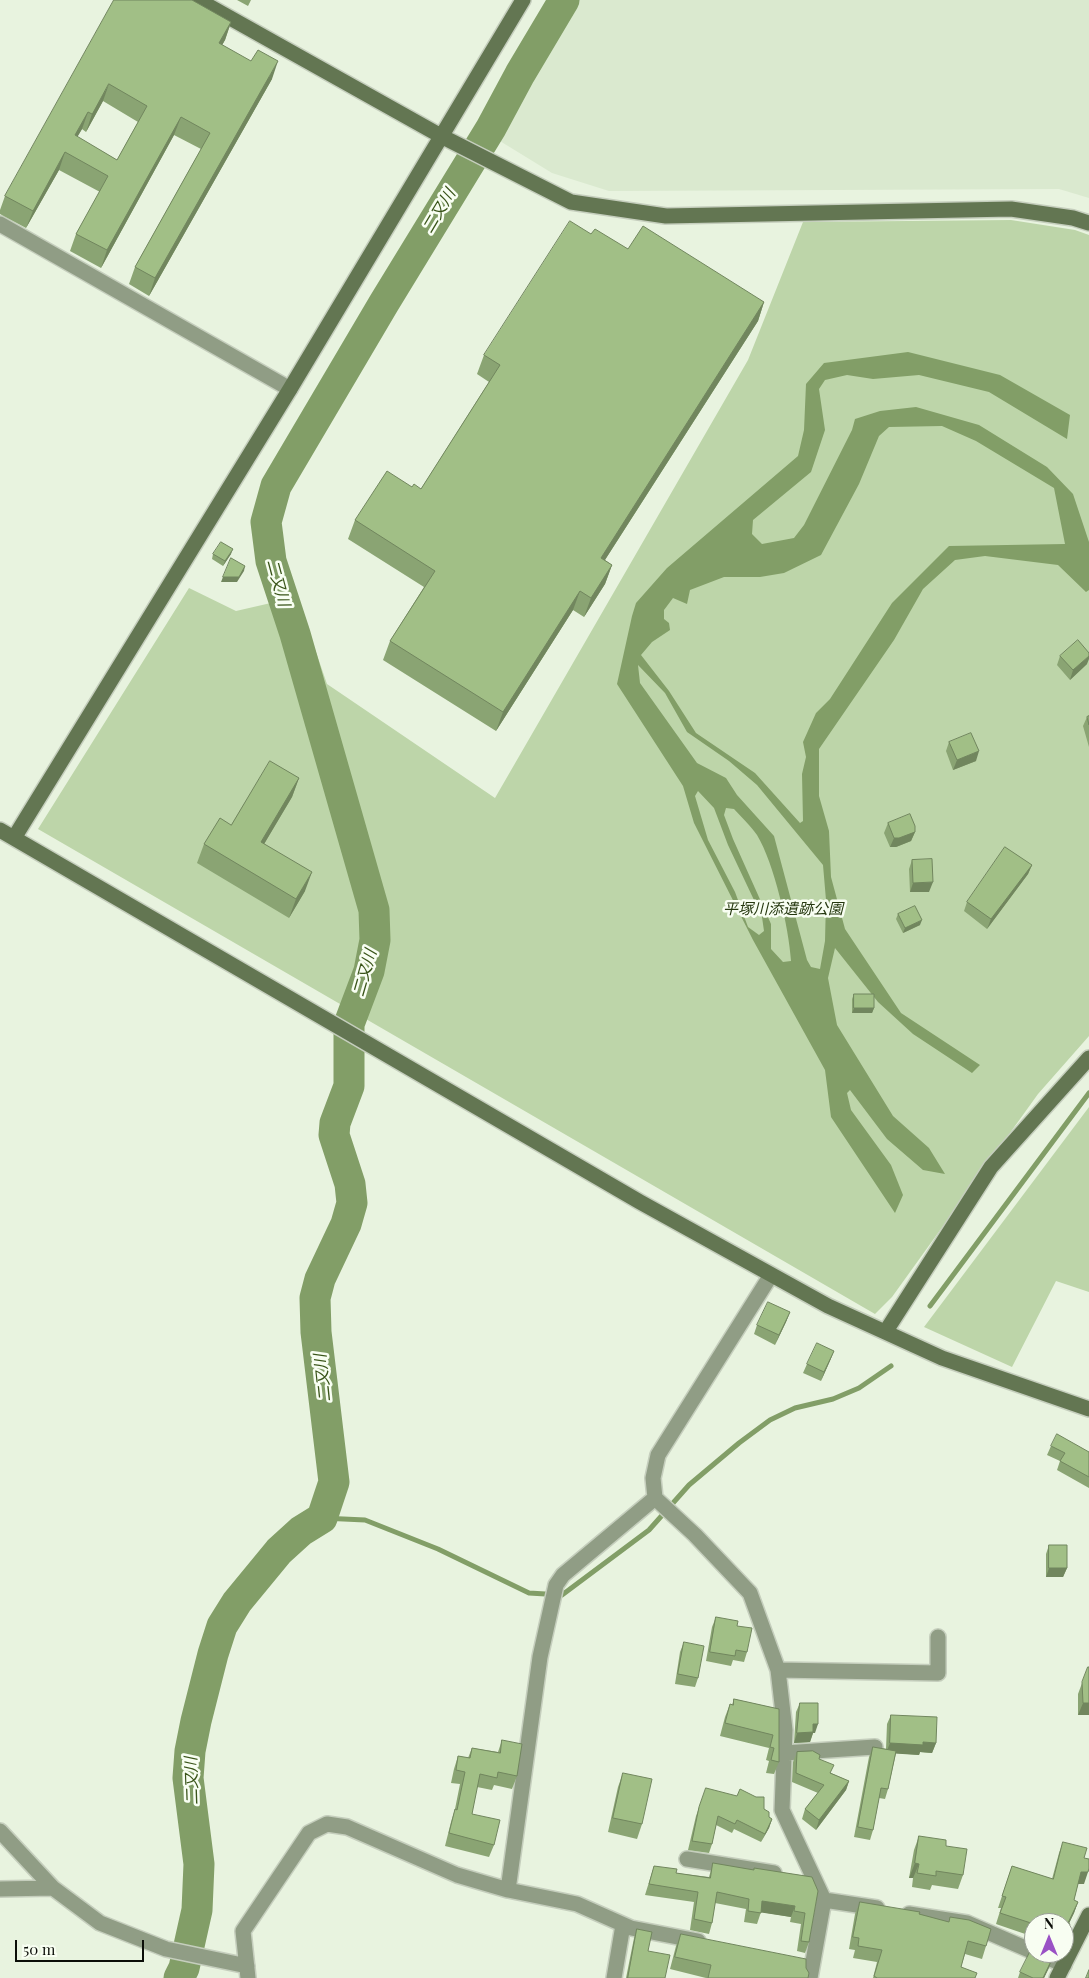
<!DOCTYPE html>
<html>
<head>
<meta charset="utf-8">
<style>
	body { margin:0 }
	#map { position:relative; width:1089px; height:1978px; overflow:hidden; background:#e8f3df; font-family:"Playfair Display",serif }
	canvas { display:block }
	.north { position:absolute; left:1024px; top:1913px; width:50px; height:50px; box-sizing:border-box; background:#f8fef2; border:1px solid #999e94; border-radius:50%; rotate:0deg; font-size:14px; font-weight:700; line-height:20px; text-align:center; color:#0b0e08 }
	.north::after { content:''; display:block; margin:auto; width:18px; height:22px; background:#9a52c5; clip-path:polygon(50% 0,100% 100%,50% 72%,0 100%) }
	.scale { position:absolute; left:15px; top:1940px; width:129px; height:22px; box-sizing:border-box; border:2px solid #0b0e08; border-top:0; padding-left:6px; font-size:15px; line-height:18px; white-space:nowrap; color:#0b0e08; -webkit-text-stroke:4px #f8fef2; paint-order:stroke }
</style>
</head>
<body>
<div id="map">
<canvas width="1089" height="1978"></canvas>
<div class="north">N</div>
<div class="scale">50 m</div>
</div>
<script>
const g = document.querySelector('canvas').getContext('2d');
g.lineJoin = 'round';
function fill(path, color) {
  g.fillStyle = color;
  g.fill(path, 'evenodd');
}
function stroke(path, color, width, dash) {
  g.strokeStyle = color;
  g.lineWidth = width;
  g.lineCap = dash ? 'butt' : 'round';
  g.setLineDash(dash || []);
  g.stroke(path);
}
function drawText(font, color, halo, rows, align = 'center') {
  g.font = font + ' "Playfair Display","Noto Sans JP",serif';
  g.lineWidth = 5;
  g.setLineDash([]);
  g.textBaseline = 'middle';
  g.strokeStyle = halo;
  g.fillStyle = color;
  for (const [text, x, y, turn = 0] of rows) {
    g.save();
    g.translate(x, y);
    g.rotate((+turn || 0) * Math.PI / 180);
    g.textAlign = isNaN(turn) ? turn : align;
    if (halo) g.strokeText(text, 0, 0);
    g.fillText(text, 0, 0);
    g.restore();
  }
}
fill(new Path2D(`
	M574,0H1089V198L1059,189L609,191L552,173L495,138Z`), '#dae9cf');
fill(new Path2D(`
	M1011,220L1075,230L1089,235V1036L1038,1094L892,1297L875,1314L38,829L189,588L236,611L297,597L327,684L495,798L748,360L803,222Z
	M1089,1107V1292L1056,1281L1012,1367L924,1327Z`), '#bdd5a9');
fill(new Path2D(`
	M908,352L1000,375L1070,415L1067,439L989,392L919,375L873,379L847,375L825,380L819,389L825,430L811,472L753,520L752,534L762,544L794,538L804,525L852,430L855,419L880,411L916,407L979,425L1047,467L1073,494L1089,542V590L1086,592L1058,565L985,556L955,560L923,589L894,640L819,749V796L829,831L831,877L845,929L901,1013L980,1065L972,1073L913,1034L878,1002L835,948L828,978L837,1025L893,1116L929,1148L945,1174L923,1170L887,1139L850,1090L847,1093L851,1110L891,1165L903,1195L895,1213L831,1117L825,1070L753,940L694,823L683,786L617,684L632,616L636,603L667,568L798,456L804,430L806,384L824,363ZM942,426L976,441L1054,488L1065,544L949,546L892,603L830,699L816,713L803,742L806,757L802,774L803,821L800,823L755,773L696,733L669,691L641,655L652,642L670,630L669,623L664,619V610L673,598L687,604L690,590L724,577H760L784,573L821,555L859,484L879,436L889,427ZM638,665L665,693L687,732L729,761L757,785L823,865L826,900L825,941L820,969L811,967L807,960L774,836L737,795L726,778L697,763L640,683ZM698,791L714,808L728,845L762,917L764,931L759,935L748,927L735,892L708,840L695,796ZM726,808L734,809C742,818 751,826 757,835C774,863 789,928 791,961L783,962L771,949V924L733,839L724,815Z`), '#829e67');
stroke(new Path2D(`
	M930,1306L1089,1093
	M322,1518L365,1520L438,1549L529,1593L562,1595L649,1530L689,1485L739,1443L770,1420L795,1408L833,1399L859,1388L891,1366`), '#829e67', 5);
stroke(new Path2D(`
	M179,1978L184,1968L197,1910L199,1864L188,1778L190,1751L196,1721L213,1654L222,1626L237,1602L279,1551L301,1531L322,1518L334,1482L316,1332L315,1298L320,1279L346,1224L352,1203L350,1184L334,1135L335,1123L349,1086V1024L369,971L375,940L374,910L295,634L271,561L266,522L276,486L384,303L491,128L520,74L564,0`), '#829e67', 31);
const street = new Path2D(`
	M0,224L290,389
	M771,1275L658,1455L653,1478L655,1498L695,1535L750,1593L778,1670L785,1730L782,1810L824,1900L810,1978
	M778,1670L938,1673V1637
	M784,1753L875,1747
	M0,1831L53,1888L100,1923L166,1949L247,1966
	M687,1859L774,1873
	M0,1889L53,1888
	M508,1890L540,1657L556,1585L563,1575L655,1498
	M824,1900L877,1908
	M909,1914L967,1923L1034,1952
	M1037,1953L1064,1965
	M248,1978L243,1931L309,1833L327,1824L347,1827L457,1875L508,1890L577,1904L631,1928L698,1941
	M614,1978L623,1925`);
const secondary = new Path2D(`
	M198,0L441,136L571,202L666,216L1011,209L1073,218L1089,223
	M0,830L640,1202L828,1306L942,1358L1089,1409
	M14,838L290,389L523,0
	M886,1331L991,1167L1089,1058
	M1057,1978L1089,1915`);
stroke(street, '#c5cebd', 18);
stroke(secondary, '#c5cebd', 18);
stroke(street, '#909d85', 15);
stroke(secondary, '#637652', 15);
fill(new Path2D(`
	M114,0L231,22L225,40L222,45L272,79L149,296L129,284L135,267L201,149L174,135L101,268L70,251L76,234L100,192L59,170L26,228L0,214V210L5,196ZM103,101L138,122L117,160L77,137L82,129L86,132Z
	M237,0H251L248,6Z
	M591,234L628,249L764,302L758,321L605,560L612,565L605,584L584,617L573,610L496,731L383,660L390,641L424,587L348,539L355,520L412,487L421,489L489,382L477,374L484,355Z
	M213,554H231L223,566L212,559Z
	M1060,656L1087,664L1070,680L1057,665Z
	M1089,716V747L1083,726L1087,717Z
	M949,742L976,761L953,770L946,751Z
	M299,778L292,797L264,844L305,891L289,918L197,863L204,844L231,825Z
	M888,823L915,832L911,841L896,847H890L884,833Z
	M912,860L929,892H910L909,869Z
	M1032,865L1028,874L987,929L964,911L967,902Z
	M898,914L920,925L903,933L896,919Z
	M854,994L874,1008L872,1013H852V999Z
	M790,1312L786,1322L775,1345L754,1334L757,1325Z
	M834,1351L821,1381L803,1373L807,1364Z
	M1051,1446L1089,1452V1488L1057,1470L1060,1461L1047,1455Z
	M1049,1545L1067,1568L1063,1577H1046V1554Z
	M716,1617L737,1626L747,1652L744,1662L733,1660L731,1666L706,1661L712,1627Z
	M684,1642L698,1678L695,1687L675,1684L680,1652Z
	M1088,1667H1089V1715H1078V1694Z
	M734,1699L779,1709V1762L774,1774L766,1773L769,1761L766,1760L769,1748L720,1736L725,1717L730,1704L732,1705Z
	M800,1703L815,1733H813L810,1742L794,1743L796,1712Z
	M891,1715L936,1743L932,1753L920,1752L919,1755L896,1753L888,1789L885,1799L879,1798L873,1830L870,1840L854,1837L869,1757L873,1747L886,1749L887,1724Z
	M502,1740L517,1776L512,1789L494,1785L492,1790L477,1787L472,1814L494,1845L489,1857L445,1846L451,1822L455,1809L460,1784L451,1783L454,1769L458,1756L468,1758L472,1748L498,1752Z
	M797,1752L819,1759L831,1773L849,1781L846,1790L816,1830L802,1819L805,1809L818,1793L792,1782L793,1762Z
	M623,1773L642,1824L637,1839L608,1832L618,1787Z
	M706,1788L764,1809L769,1817L772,1819L769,1828L761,1842L734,1829L732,1833L716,1825L712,1844L709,1853L688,1850L696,1816Z
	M919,1836L946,1846L963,1875L958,1889L932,1885L930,1890L912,1887L913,1878H909L914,1850Z
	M1063,1842L1084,1858V1884H1078L1074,1900L1078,1902L1074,1913L1069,1923L1066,1935L1034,1923V1941L1030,1939L1031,1936L996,1924L1001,1908H998L1012,1866L1052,1879L1059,1853Z
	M713,1863L753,1870L754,1868L812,1877L809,1942L805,1953L797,1951L801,1924L790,1922L791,1917L761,1912L757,1924L744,1922L746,1909L715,1903L712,1923L709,1934L690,1930L694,1902L645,1895L654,1866L676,1873L709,1877Z
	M860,1902L919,1914L949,1922L950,1917L986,1946L982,1959L965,1954L961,1967L975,1978H873L877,1962L853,1958L855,1950L849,1949L855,1914Z
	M637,1929L648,1951L665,1978H626L634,1938Z
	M681,1934L806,1968L808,1978H706L670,1969L676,1946Z
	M1052,1959L1044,1978H1018L1020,1972Z`), '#8aa473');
fill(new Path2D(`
	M231,22L225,40L213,61L219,43Z
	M278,61L272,79L149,296L155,278Z
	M109,84L103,101L86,132L92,114Z
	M88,112L82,129L68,153L75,135Z
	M181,117L174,135L101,268L107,250Z
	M65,152L59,170L26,228L33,211Z
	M764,302L758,321L594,577L601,558Z
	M233,549L231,554L223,566L225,561Z
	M612,565L605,584L584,617L591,598Z
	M245,566L244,571L237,582H221L223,577Z
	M580,591L573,610L496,731L503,712Z
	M1089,656V659L1087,664L1070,680L1073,670Z
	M979,751L976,761L953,770L957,760Z
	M299,778L292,797L254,861L261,842Z
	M915,832L911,841L896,847H890L894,838Z
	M1032,865L1028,874L987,929L991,919Z
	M312,872L305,891L289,918L296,899Z
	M933,882L929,892H910L913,883Z
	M922,920L920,925L903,933L905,928Z
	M854,1008H874L872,1013H852Z
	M790,1312L786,1322L775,1345L779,1335Z
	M834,1351L830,1361L821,1381L824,1372Z
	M1049,1568H1067L1063,1577H1046Z
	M1083,1703H1089V1715H1078Z
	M813,1724H818L815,1733H813L810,1742L794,1743L797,1733Z
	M923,1742L936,1743L932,1753L920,1752L919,1755L886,1753L890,1743Z
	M849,1781L846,1790L816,1830L819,1820Z
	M772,1819L769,1828L761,1842L765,1834Z
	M915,1863L919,1864L913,1878H909Z
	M1081,1872H1088L1084,1884H1077Z
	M762,1901L795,1906L791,1917L758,1912Z
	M1078,1902L1074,1913L1064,1934L1068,1923Z
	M1052,1959L1049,1968L1044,1978H1043Z`), '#71865e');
const building = new Path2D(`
	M114,0H192L231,22L219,43L251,61L258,50L278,61L155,278L135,267L210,133L181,117L107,250L76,234L108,176L65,152L33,211L5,196ZM109,84L147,106L117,160L75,135L88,112L92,114Z
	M570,221L591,234L595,229L628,249L643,226L764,302L601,558L612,565L591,598L580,591L503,712L390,641L435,571L355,520L387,471L412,487L414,484L421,489L500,365L484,355Z
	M221,542L233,549L225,561L213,554Z
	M231,558L245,566L239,577H223Z
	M1078,640L1089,653V656L1073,670L1060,656Z
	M1089,716V725L1087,717Z
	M971,733L979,751L957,760L949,742Z
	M270,761L299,778L261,842L312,872L296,899L204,844L220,818L231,825Z
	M910,814L915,826V832L899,838H894L888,823Z
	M1005,847L1032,865L991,919L967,902Z
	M932,859L933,882L913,883L912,860Z
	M915,906L922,920L905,928L898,914Z
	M854,994H874V1008H854Z
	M768,1302L790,1312L779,1335L757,1325Z
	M817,1343L834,1351L824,1372L807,1364Z
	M1057,1434L1089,1452V1477L1060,1461L1065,1453L1051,1446Z
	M1049,1545H1067V1568H1049Z
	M716,1617L738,1621L737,1626L752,1628L747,1652L736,1650L735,1656L710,1652Z
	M684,1642L704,1646L698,1678L678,1674Z
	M1088,1667H1089V1703H1083L1082,1682Z
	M734,1699L779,1709V1762L771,1760L774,1748L770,1747L773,1735L725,1723L730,1704L733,1705Z
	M800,1703H818V1724H813V1732L797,1733Z
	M891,1715L937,1717L936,1743L923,1742V1745L890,1743Z
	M502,1740L522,1744L517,1776L498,1772L497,1778L480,1774L472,1814L500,1820L494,1845L449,1833L455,1809L457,1810L465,1772L456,1770L458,1756L470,1758L472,1748L500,1753Z
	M873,1747L896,1751L888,1789L881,1788L873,1830L858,1827Z
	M813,1751L820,1755L819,1759L834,1765L830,1773L849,1781L819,1820L805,1809L824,1785L796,1773L797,1752Z
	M623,1773L652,1779L642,1824L613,1818Z
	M706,1788L737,1796L740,1789L756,1797H764V1809L769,1812V1817L772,1819L765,1834L737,1820L735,1824L718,1816L712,1844L692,1841L699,1807Z
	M919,1836L946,1840V1846L967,1849L963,1875L936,1871V1876L917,1873L919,1864L915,1863Z
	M1063,1842L1087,1848L1084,1858L1089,1859V1868L1088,1872H1081L1074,1900L1078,1902L1068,1923L1070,1924L1064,1935V1923H1034V1924L1000,1913L1006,1897L1002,1896L1012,1866L1053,1879Z
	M713,1863L754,1870V1868L812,1877L818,1891L809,1942L801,1941L805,1913L794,1911L795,1906L762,1901L761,1913L748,1911L749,1899L717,1892L712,1923L694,1919L698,1892L649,1884L654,1866L677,1869L676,1873L710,1878Z
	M860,1902L920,1912L919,1914L949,1922L950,1917L969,1920L991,1929L986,1946L968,1941L961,1967L977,1973L975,1978H877L874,1976L882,1950L858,1946L859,1938L853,1937Z
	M637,1929L652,1932L648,1951L670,1955L665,1978H628Z
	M681,1934L806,1959V1968L809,1973L808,1978H708L711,1965L675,1957Z
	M1031,1950L1034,1951V1953H1039L1052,1959L1043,1978H1033L1020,1972Z
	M1089,1970V1978H1086Z`);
fill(building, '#a1bf86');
stroke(building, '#71865e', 1);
drawText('italic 15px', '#24370e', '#f8fef2', [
	["平塚川添遺跡公園",783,909]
]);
drawText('italic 16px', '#395419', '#f8fef2', [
	["二又川",439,211,-59],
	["二又川",278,583,75],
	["二又川",365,973,-74],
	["二又川",323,1378,-96],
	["二又川",192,1781,-92]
]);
</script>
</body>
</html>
